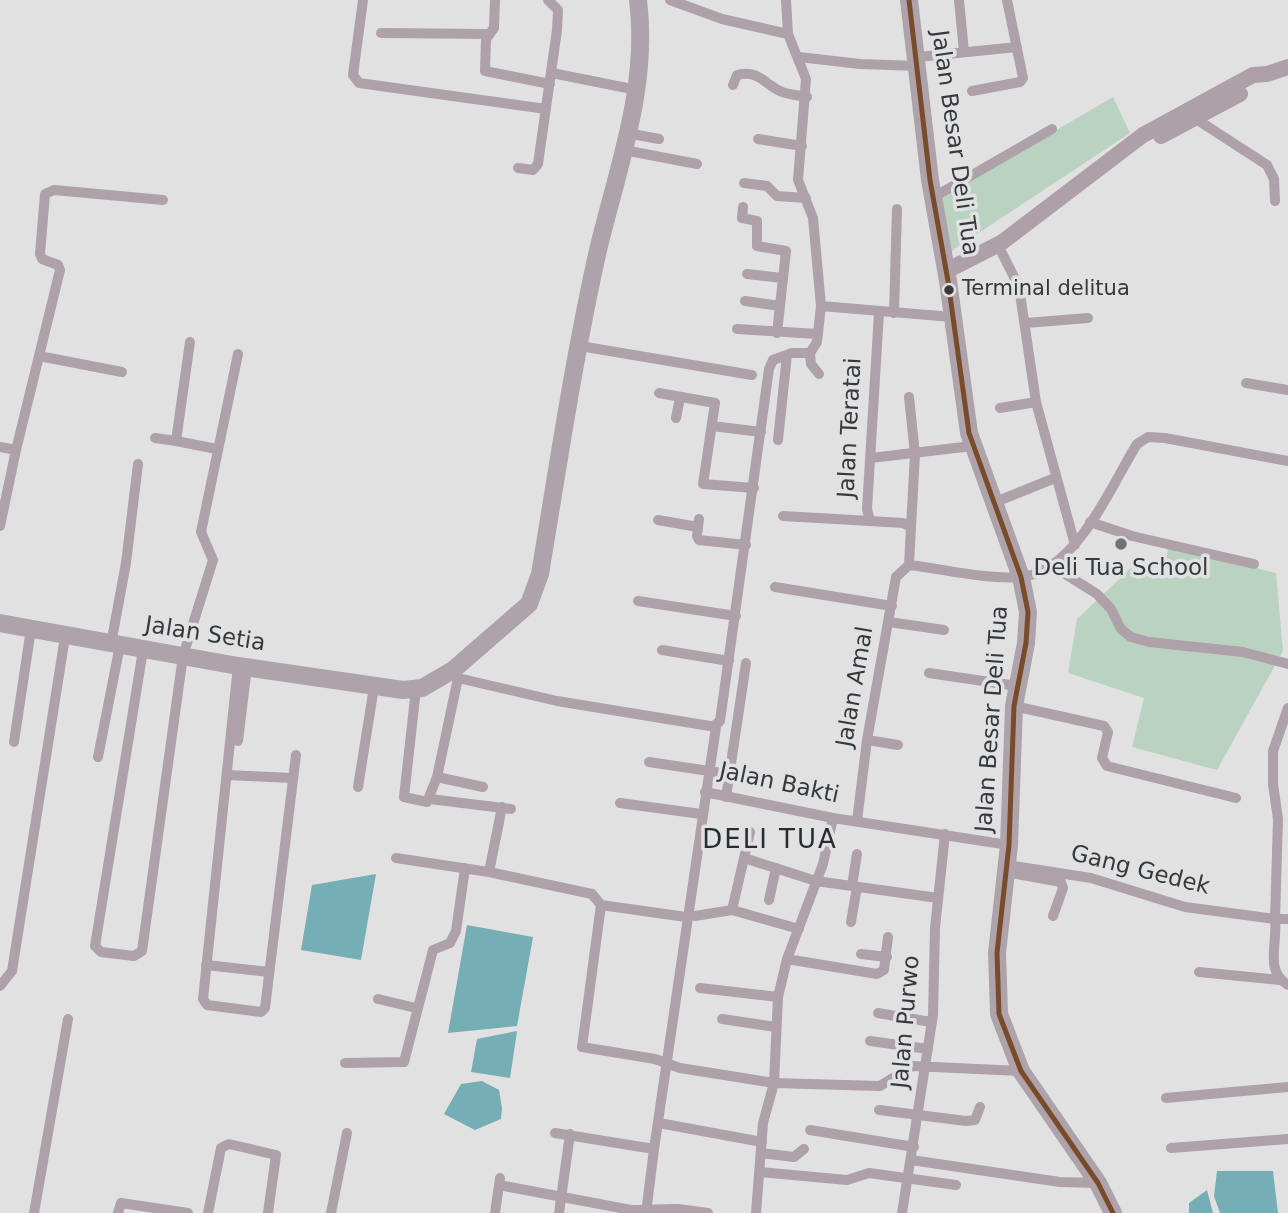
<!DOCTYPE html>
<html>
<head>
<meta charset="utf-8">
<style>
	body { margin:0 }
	canvas { display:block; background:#e1e1e2 }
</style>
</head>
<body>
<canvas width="1288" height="1213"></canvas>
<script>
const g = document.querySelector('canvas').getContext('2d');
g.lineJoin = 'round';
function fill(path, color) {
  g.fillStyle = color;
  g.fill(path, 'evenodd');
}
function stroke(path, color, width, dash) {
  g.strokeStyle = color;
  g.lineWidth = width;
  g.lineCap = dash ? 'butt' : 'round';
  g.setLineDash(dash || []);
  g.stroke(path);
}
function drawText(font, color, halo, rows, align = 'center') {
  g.font = font + ' "DejaVu Sans",sans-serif';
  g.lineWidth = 7;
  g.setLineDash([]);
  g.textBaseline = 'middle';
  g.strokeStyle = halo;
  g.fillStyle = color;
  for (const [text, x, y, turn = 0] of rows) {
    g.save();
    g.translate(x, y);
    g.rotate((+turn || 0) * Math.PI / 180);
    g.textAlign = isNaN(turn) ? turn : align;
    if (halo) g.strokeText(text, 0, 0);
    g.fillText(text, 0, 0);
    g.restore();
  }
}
fill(new Path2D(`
	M1113,97L1130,133L950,252L937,200Z
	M1169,546L1276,573L1283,651L1217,770L1132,747L1144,698L1068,673L1077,619L1132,567L1162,572Z`), '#bad2c0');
fill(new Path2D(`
	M376,874L361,960L301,950L312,885Z
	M467,925L533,937L517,1026L448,1033Z
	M517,1031L510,1078L471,1072L477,1039Z
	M482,1081L499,1090L502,1108L501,1119L475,1130L444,1114L461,1084Z
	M1217,1171H1273L1278,1213H1220L1214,1196Z
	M1207,1190L1213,1213H1189V1203Z`), '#75aeb4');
stroke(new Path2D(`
	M363,0L353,75L359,83L546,109
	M495,0L494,28L486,39L485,71L550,84
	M670,0L722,19L788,34
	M959,0L964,52
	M381,33L490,34
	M799,57L860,64L919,66
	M918,57L1017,47
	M552,73L637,90
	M733,85L737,75C758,70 763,82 778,90C786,95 798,95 807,97
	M972,91L1020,82L1023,78L1007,0
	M1196,119L1267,165L1274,179L1275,201
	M627,133L659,139
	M758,139L802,146
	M624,150L697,164
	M518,168L533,170L538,164L557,30L558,10L548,0
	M744,183L767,186L777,196L806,198
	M932,198L1052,129
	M743,207L742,218L757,221V246L786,251L777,333
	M1002,253L1019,287L1036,402L1075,545
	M747,274L782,278
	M745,301L780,306
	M821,306L952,317
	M879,313L867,509L870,521L903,523L911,527L909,565
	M894,313L897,209
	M1026,323L1088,318
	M737,329L818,334
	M190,342L176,441L217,449
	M580,346L752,375
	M810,353L811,364L819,374
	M39,356L60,270L58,265L42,259L40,254L45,194L54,190L163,200
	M1246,383L1288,390
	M659,393L715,403L703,484L754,488
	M909,397L915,454L911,527
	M1000,408L1036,402
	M676,418L680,397
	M712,426L761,432
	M155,438L176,441
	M778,440L787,355
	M0,447L16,450L39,356L122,372
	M871,458L972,446
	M993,503L1055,478
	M783,516L870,521
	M699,519L697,536L699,540L746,545
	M658,520L698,527
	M1090,522L1132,536L1254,564
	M0,526L16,450
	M909,565C945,569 986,580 1021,577C1076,572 1111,486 1137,444L1148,437L1165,438L1288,461
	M1054,567L1097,594L1111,609L1121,629L1131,637L1149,642L1243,652L1288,664
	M775,587L892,606
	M638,601L736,616
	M889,622L944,630
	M111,644L126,563L138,464
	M143,650L95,946L101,952L134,956L142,951L183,656L213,560L201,532L238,354
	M662,650L729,661
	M238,666L203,999L207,1005L261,1012L265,1008L296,755
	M453,670L458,678L557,701L716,727L654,1149L555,1133
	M929,673L1017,686
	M416,689L404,797L427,802L437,777L458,678
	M1014,706L1104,726L1108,732L1102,758L1107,766L1236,798
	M1288,708L1273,751V784L1278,819L1275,919H1288
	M715,725L720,721L769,369L773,360L792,353H810L817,342L821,306L813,218L798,180L806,79L788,34L786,0
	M867,740L898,745
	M238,741L247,667
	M14,742L31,629
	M98,757L120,645
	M649,762L729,774
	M227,775L292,778
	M437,777L483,787
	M358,787L374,687
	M705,792L833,818L1009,845
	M726,797L746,663
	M430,799L511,809
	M620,803L701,814
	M857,821L867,740L896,577L909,565
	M396,858L489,872L592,894L601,905L686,917
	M744,858L816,881L938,898
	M1007,865L1091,878L1185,907L1275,919C1278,943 1264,971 1288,985
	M489,872L502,807
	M1006,872L1061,882L1063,888L1053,916
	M852,886L857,854
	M769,900L776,868
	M601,905L582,1047L655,1059L680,1068L774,1083L880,1086L912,1066L1021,1071
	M732,910L799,929
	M695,916L732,910L750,832
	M851,922L857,887
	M861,954L887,957
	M787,959L877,974L884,970L888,937
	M206,965L269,972
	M1199,972L1280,980
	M0,986L12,971L65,637
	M700,988L778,997
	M378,999L416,1008
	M878,1013L931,1022
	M722,1019L776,1027
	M870,1041L928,1049
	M345,1063L404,1062L433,950L450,943L456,931L465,868
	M1166,1098L1288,1087
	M879,1110L966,1121L975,1120L980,1107
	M659,1123L762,1142
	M810,1130L914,1147
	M1171,1148L1288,1139
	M761,1153L794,1157L804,1149
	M911,1160L1060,1182L1098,1183
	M760,1172L847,1180L869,1173L956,1185
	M499,1185L631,1210L678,1209L708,1213
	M34,1213L68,1019
	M118,1213L121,1203L188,1213
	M208,1213L221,1148L229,1144L276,1155L268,1213
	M331,1213L347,1133
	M495,1213L500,1178
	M559,1213L570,1134
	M646,1213L654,1149
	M756,1213L763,1123L774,1083L778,997L787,959L823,864L833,818
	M902,1213L933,1015L935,928L945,834`), '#afa1a9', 10);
stroke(new Path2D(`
	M1161,136L1240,94
	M946,271L1001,243L1143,135L1253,75L1267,74L1288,67`), '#ada0a8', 16);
stroke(new Path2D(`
	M909,0L930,180L948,281L969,433L1021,577L1028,612L1026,643L1014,706L1009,845L997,953L999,1014L1021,1071L1098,1183L1113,1213
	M0,623L238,666L403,690L422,688L453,670L529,604L540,574C558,466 574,357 598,250C618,167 649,86 638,0`), '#afa3ab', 18);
stroke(new Path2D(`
	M909,0L930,180L948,281L969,433L1021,577L1028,612L1026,643L1014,706L1009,845L997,953L999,1014L1021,1071L1098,1183L1113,1213`), '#7a4b2a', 5);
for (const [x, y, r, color] of [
	[949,290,6,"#383839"],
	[1121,544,7,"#737374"]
]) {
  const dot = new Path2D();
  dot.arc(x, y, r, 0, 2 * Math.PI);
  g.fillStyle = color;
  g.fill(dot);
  stroke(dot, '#e0e1e3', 2.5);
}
drawText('21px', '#383839', '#e0e1e3', [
	["Terminal delitua",962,290]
], 'left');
drawText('23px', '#383839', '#e0e1e3', [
	["Jalan Besar Deli Tua",954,143,82],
	["Jalan Teratai",851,428,-87],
	["Jalan Setia",205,635,9],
	["Jalan Amal",856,687,-80],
	["Jalan Besar Deli Tua",993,719,-86],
	["Jalan Bakti",779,784,12],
	["Gang Gedek",1140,871,14],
	["Jalan Purwo",907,1022,-85]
]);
drawText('23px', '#383839', '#e0e1e3', [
	["Deli Tua School",1121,569]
]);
g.letterSpacing = '2px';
drawText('26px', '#2a2b2c', '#e0e1e3', [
	["DELI TUA",770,841]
]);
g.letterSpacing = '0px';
</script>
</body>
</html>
